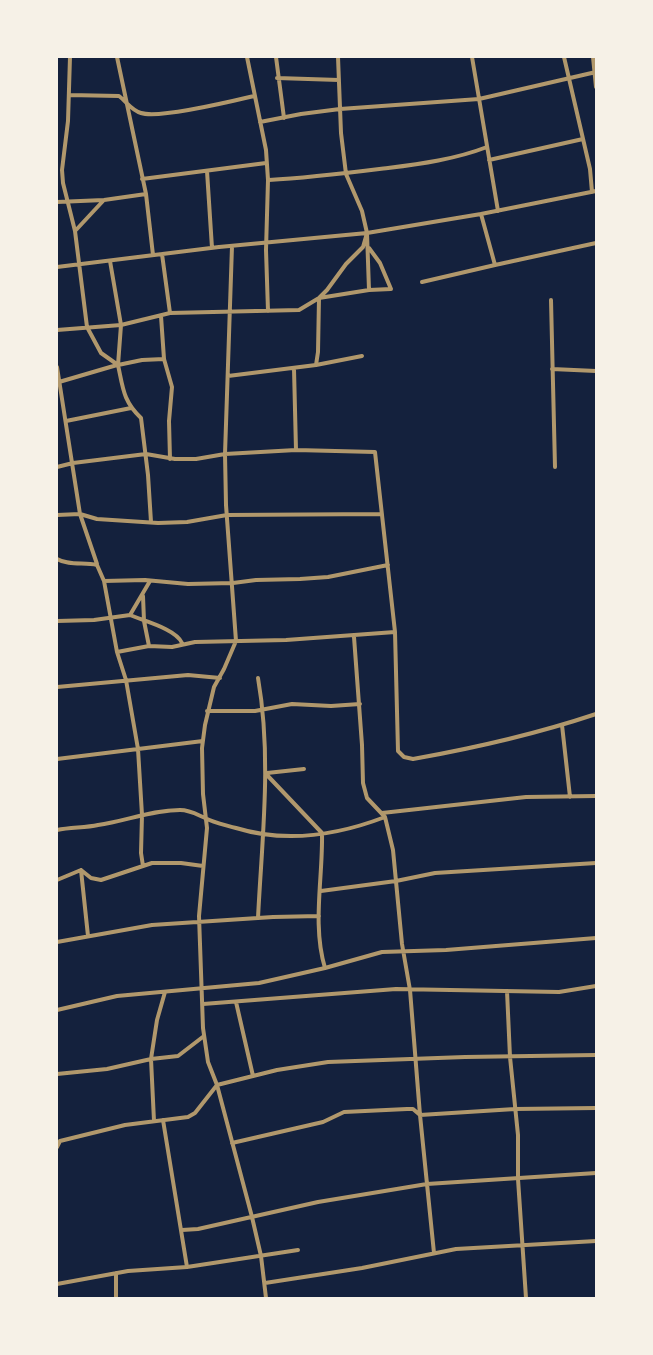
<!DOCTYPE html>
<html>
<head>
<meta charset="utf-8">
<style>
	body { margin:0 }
	#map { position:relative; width:653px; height:1355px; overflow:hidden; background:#14213d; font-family:Figtree,sans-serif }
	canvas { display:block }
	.frame { position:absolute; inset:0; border:58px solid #f6f1e7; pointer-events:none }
</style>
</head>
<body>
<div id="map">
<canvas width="653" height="1355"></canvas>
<div class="frame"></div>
</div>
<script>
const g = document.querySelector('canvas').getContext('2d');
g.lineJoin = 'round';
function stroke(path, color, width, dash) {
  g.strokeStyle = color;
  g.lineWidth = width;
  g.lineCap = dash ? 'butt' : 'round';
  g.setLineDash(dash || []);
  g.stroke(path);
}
stroke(new Path2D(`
	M70,57L68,121L62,170L63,183L75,231L87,327L101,353L118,365C123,388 123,401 141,418L148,475L151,522
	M117,57L146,194L153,255
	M247,57L266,150L268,180L266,250L268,311
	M276,57L284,118
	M338,57L341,133L346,174L362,211L367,233L369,290
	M472,57L498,211
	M564,57L590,169L592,192
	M593,57L596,87
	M277,78L339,80
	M69,95L119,96C127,102 131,110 141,113C159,119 233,101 254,96
	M260,122L301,114L340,109L479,99L596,72
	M489,160L583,139
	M207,171L212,248
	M142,179L266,163
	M269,180C309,178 348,173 388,168C421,164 456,159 487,147
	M57,202L104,200L146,194
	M481,214L495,265L596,243
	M76,230L103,201
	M232,246L225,454L226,505L236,641L224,669L214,687L205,725L202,748L203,794L207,828L199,916L203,1028L208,1062L217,1085L252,1217L261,1256L266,1298
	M162,254L170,313
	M110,261L121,325L118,365L142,360L164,359
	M57,267L219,247L367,233L481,214L596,191
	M422,282L495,265
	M551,300L555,467
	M161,316L164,359L172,387L169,421L170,459
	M57,330L121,325L170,313L299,310L319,298L327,290L346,264L363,247L367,233
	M316,365L362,356
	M57,367L80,514L97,519L158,523L187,522L227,515L382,514
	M294,369L296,450
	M552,369L596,371
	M228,376L316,365L318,352L319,298L369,290L391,289L380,263L369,248
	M59,382L117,365
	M66,421L131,408
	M57,467L73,463L146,454L175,459H196L225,454L296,450L375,452L395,632L398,751L404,757L413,759C475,748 536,734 596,714
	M57,515L80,514L97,564
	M57,559C69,566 84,562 97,565L104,581L145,580L188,584L233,583L256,580L300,579L328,577L388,565
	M104,581L117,652L126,680L138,749L142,815L141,853L143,866
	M143,596L144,621L149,646
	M130,615C144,621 176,629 182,643
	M57,621L94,620L130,615L150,581
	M354,637L362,745L363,783L367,798L385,817L393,850L402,944L410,990L420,1115L434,1253
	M117,652L149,646L172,647L195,642L286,640L395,632
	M57,687L188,675L220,678
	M207,711H255L292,704L331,706L360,704
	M562,725L570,797
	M57,759L203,741
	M267,773L304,769
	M266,774L322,833C323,878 312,925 325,968
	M382,813L526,797L596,796
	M57,830C71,827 85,828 98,825C126,821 152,810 180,810C190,810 196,814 205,818C214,823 226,825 236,828C285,843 338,835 385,817
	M81,870L91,878L101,880L152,863H181L203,866
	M57,880L81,870L88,936
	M321,891L396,881L435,873L596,863
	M258,918C262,838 272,758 258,678
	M57,942L152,925L273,917L319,916
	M507,991L510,1057L518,1135V1179L526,1298
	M236,1002L253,1076
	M203,1004L396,989L559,992L596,986
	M57,1010L117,996L259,983L325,968L382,952L446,950L596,938
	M57,1074L107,1069L151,1059L178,1056L204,1036
	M163,1120L187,1267
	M154,1121L151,1059L157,1020L165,992
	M232,1143L323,1122L344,1112L407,1109H413L420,1115L515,1109L596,1108
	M57,1147L60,1141L125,1125L188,1117L195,1113L217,1085L277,1070L328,1062L465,1057L596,1055
	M182,1230L198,1229L318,1202L427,1184L596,1173
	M265,1283L362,1268L456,1249L596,1241
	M57,1284L128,1271L187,1267L298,1250
	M116,1298V1273`), '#b1986c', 4);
</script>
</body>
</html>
